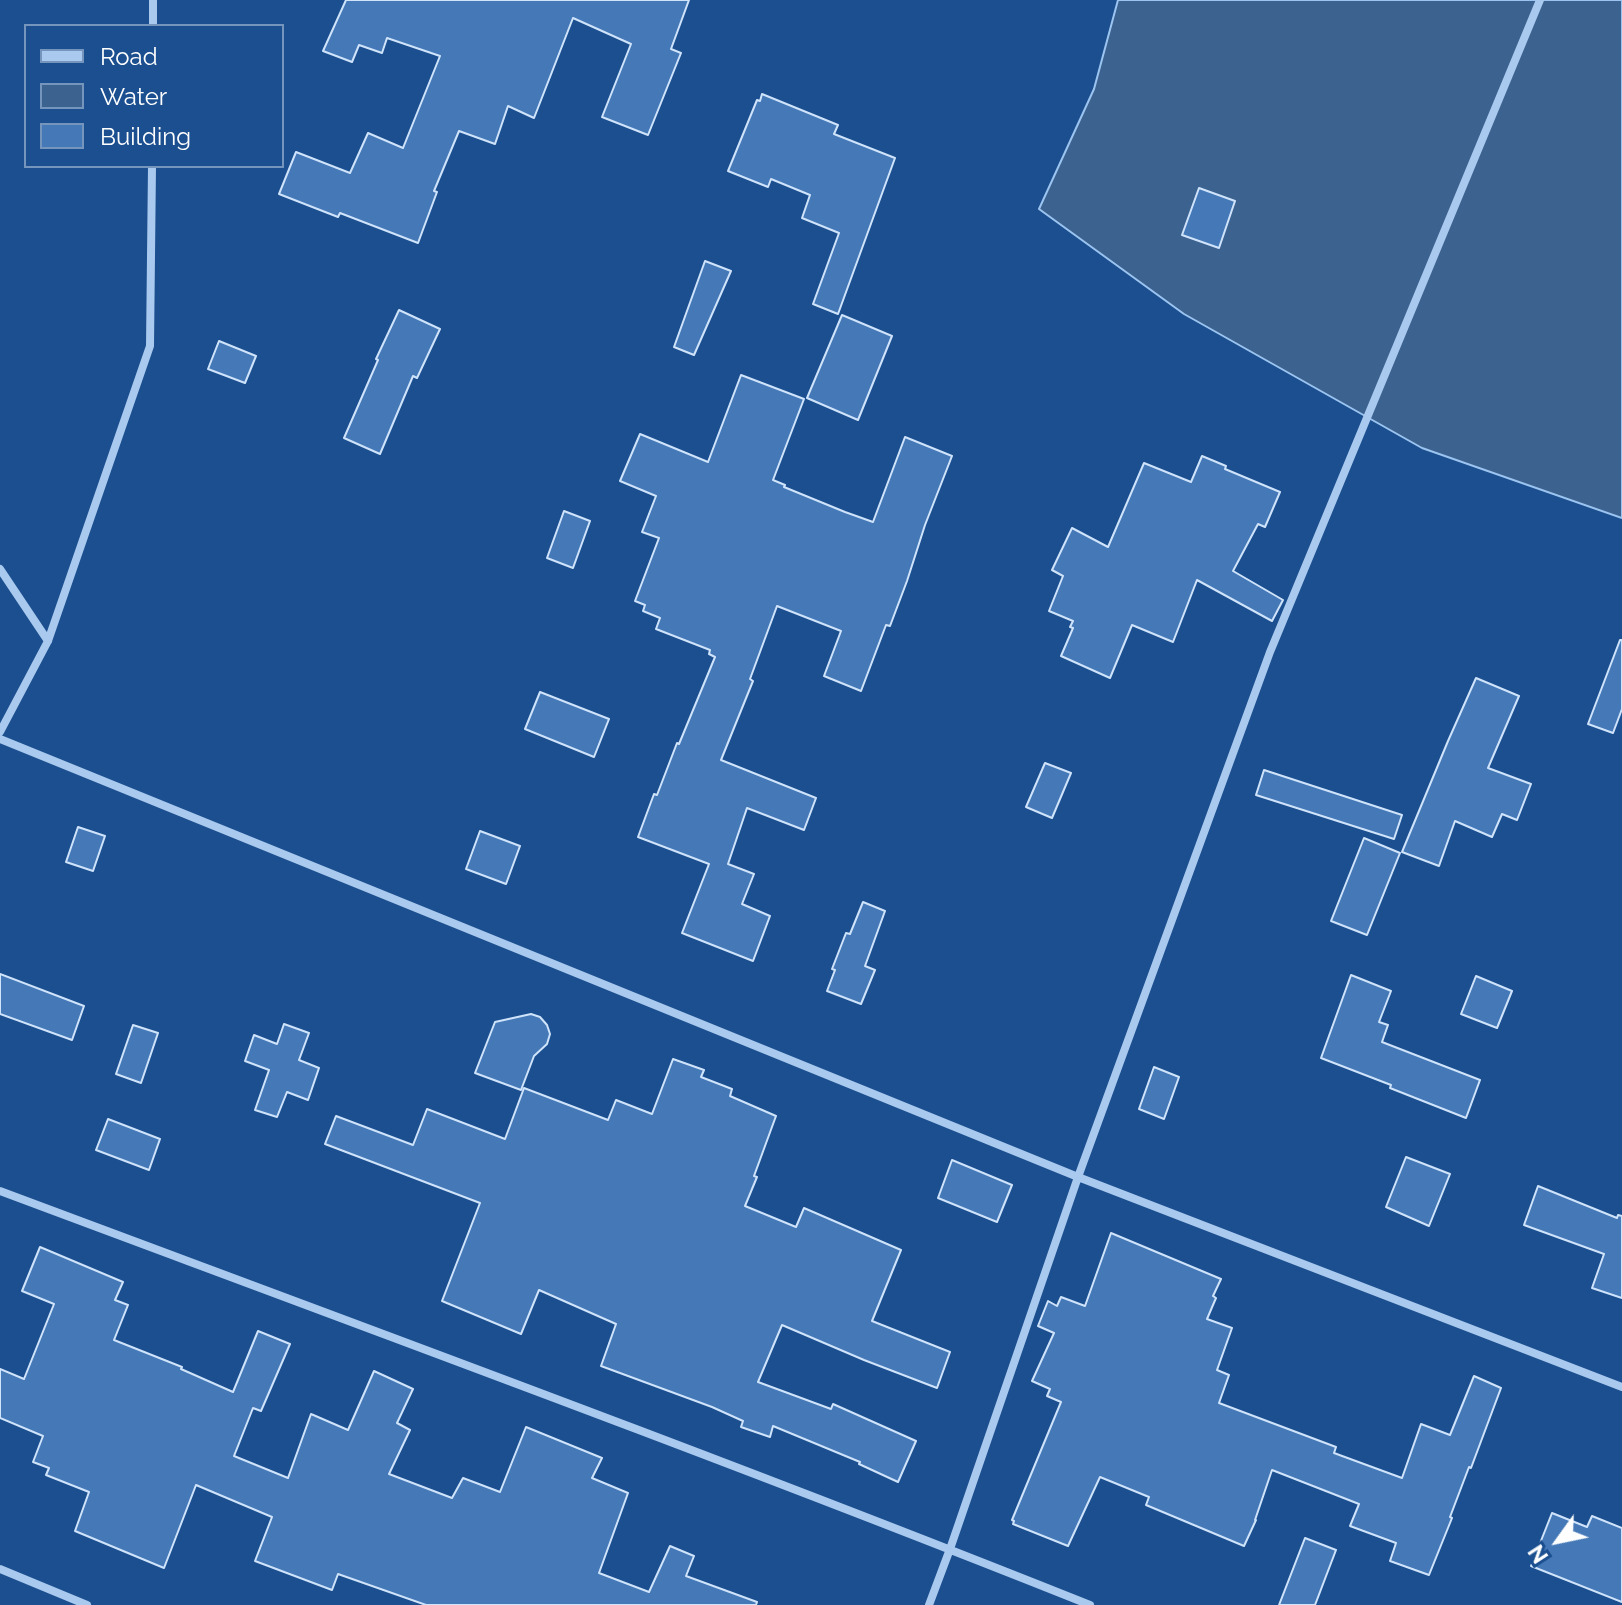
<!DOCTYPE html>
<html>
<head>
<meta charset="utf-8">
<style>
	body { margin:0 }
	#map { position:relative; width:1622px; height:1605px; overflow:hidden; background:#1b4f8f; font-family:Raleway,sans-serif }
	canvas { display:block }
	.legend { position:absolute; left:24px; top:24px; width:260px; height:144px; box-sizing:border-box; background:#1b4f8f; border:2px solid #7695bc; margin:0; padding:10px 14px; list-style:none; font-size:24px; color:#fff }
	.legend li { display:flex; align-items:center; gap:16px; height:40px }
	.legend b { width:40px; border:2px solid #7695bc }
	.north { position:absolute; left:1518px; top:1501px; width:80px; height:80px; -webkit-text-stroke:6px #1b4f8f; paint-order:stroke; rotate:237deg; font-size:22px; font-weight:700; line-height:32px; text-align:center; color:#fff }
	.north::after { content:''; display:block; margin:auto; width:28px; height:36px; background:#fff; clip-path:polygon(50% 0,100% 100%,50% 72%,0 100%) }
</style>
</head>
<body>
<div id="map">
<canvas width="1622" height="1605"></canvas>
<ul class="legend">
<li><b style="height:10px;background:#a9c9ee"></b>Road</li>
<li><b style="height:22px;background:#3c6290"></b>Water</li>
<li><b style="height:22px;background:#4478b7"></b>Building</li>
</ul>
<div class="north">N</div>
</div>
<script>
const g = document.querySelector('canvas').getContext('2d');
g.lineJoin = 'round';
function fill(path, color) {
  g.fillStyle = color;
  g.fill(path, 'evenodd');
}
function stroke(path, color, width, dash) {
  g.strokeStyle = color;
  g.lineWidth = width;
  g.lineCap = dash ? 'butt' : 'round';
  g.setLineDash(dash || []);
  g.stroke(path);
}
const water = new Path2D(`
	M1118,0H1622V518L1422,448L1184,314L1039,209L1094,89Z`);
fill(water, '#3c6290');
stroke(water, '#9cc4f0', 2);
const building = new Path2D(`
	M346,0H689L671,49L681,53L648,135L602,117L631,44L573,18L534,118L508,106L495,144L459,131L434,191L437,192L418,243L340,213L338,217L279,194L296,152L350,173L368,133L403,148L440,56L387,38L382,53L359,45L352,62L323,51Z
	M762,94L838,125L834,134L895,158L838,314L813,304L839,233L802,218L810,195L771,179L768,187L728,171L757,100L760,101Z
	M1199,188L1235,201L1219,248L1182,235Z
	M705,261L731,271L694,355L674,347Z
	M399,310L440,329L417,378L413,376L380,454L344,438L378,360L376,359Z
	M842,315L892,336L858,420L807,398Z
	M219,341L256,356L245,383L208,369Z
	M741,375L804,399L773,480L785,485L784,487L845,512L873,522L905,437L952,456L925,525L907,581L890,626L886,625L861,691L824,676L841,631L777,606L750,679L753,681L721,760L816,798L804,830L747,808L728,864L754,874L742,904L770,916L753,961L682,933L709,864L638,837L654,794L657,795L677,743L679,744L715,657L709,654L710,650L656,629L660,618L643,611L645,605L635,601L659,538L642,532L656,496L620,481L640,434L708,462Z
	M1202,456L1226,466L1225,469L1280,492L1265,527L1258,524L1233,571L1283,600L1272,621L1197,580L1173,642L1132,625L1110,678L1061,656L1073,628L1070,627L1073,621L1049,611L1063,576L1052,570L1072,528L1108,547L1144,463L1191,482Z
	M564,511L590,521L573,568L547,558Z
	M1620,640H1622V709L1613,733L1588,724Z
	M1476,678L1519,696L1488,768L1531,784L1517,820L1502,814L1492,837L1455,821L1439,866L1402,852L1448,741Z
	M540,692L609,719L594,757L525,729Z
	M1045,763L1071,773L1052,818L1026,807Z
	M1264,770L1402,815L1394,839L1256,795Z
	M78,827L105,836L93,871L66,862Z
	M480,831L520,846L506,884L466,869Z
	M1364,838L1400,853L1367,935L1331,921Z
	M863,902L885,911L865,966L875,970L861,1004L827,991L835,970L832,969L846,933L850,934Z
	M0,974L84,1006L72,1040L0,1014Z
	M1351,975L1391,991L1379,1022L1388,1025L1382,1042L1480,1080L1466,1118L1390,1088L1391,1085L1321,1058Z
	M1476,976L1512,991L1497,1028L1461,1014Z
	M531,1014L540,1017L547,1025L550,1034L547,1044L534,1056L521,1090L475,1073L495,1022Z
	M284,1024L309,1033L299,1060L319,1068L308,1100L287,1092L277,1117L255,1110L269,1070L245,1061L254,1035L277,1044Z
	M133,1025L158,1033L141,1083L116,1074Z
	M673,1059L704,1070L701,1077L732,1089L730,1096L776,1116L754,1176L757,1177L745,1206L796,1227L804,1208L901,1250L872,1321L950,1352L937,1388L864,1360L782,1325L758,1382L831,1409L833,1404L916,1441L898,1482L859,1464L860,1462L773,1426L770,1437L741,1427L743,1421L712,1407L601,1366L616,1324L539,1290L521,1334L442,1301L480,1203L325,1144L336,1116L413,1145L427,1109L505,1139L524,1088L608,1120L616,1100L652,1114Z
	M1154,1067L1179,1077L1164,1119L1139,1109Z
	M108,1119L160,1139L149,1170L96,1150Z
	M1406,1157L1450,1174L1429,1226L1386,1207Z
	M952,1160L1012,1185L997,1222L938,1198Z
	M1538,1186L1617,1218L1618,1215L1622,1216V1298L1592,1288L1604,1254L1524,1225Z
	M1111,1233L1221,1279L1213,1296L1216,1298L1207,1319L1232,1328L1217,1370L1229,1375L1219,1403L1336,1447L1334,1453L1402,1478L1421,1424L1450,1435L1474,1376L1501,1388L1471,1468L1469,1467L1450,1517L1452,1518L1429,1575L1390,1561L1396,1543L1350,1526L1359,1504L1272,1470L1255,1520H1256L1244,1546L1146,1505L1149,1497L1100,1477L1068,1546L1013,1524L1014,1521L1012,1520L1061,1402L1047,1396L1050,1389L1032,1381L1054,1333L1038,1326L1048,1301L1057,1306L1061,1297L1085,1306Z
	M40,1247L123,1282L115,1300L128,1305L114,1340L182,1367L181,1369L233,1392L258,1331L290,1344L261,1411L253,1408L234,1456L288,1478L311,1414L348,1430L374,1371L413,1389L397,1423L410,1430L389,1474L452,1498L463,1478L500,1492L526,1427L602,1458L592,1478L628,1493L599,1573L649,1592L670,1546L694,1556L686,1576L757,1602L756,1605H426L338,1574L332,1590L255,1561L272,1517L196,1485L164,1568L75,1531L89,1492L46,1475L49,1468L33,1462L43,1436L0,1418V1369L24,1379L54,1304L22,1291Z
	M1552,1513L1587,1527L1592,1516L1622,1528V1602L1531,1566Z
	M1305,1538L1336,1550L1315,1605H1279Z`);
fill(building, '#4478b7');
stroke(building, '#cfe3fa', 2);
stroke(new Path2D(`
	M153,26V0
	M0,569L48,641
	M0,732L48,641L150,346L152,166
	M0,739L1078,1177L1622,1387
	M0,1191C364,1327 729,1461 1090,1605
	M0,1569L87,1605
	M929,1605L950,1549L1078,1177L1270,652L1540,0`), '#a9c9ee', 8);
</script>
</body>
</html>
